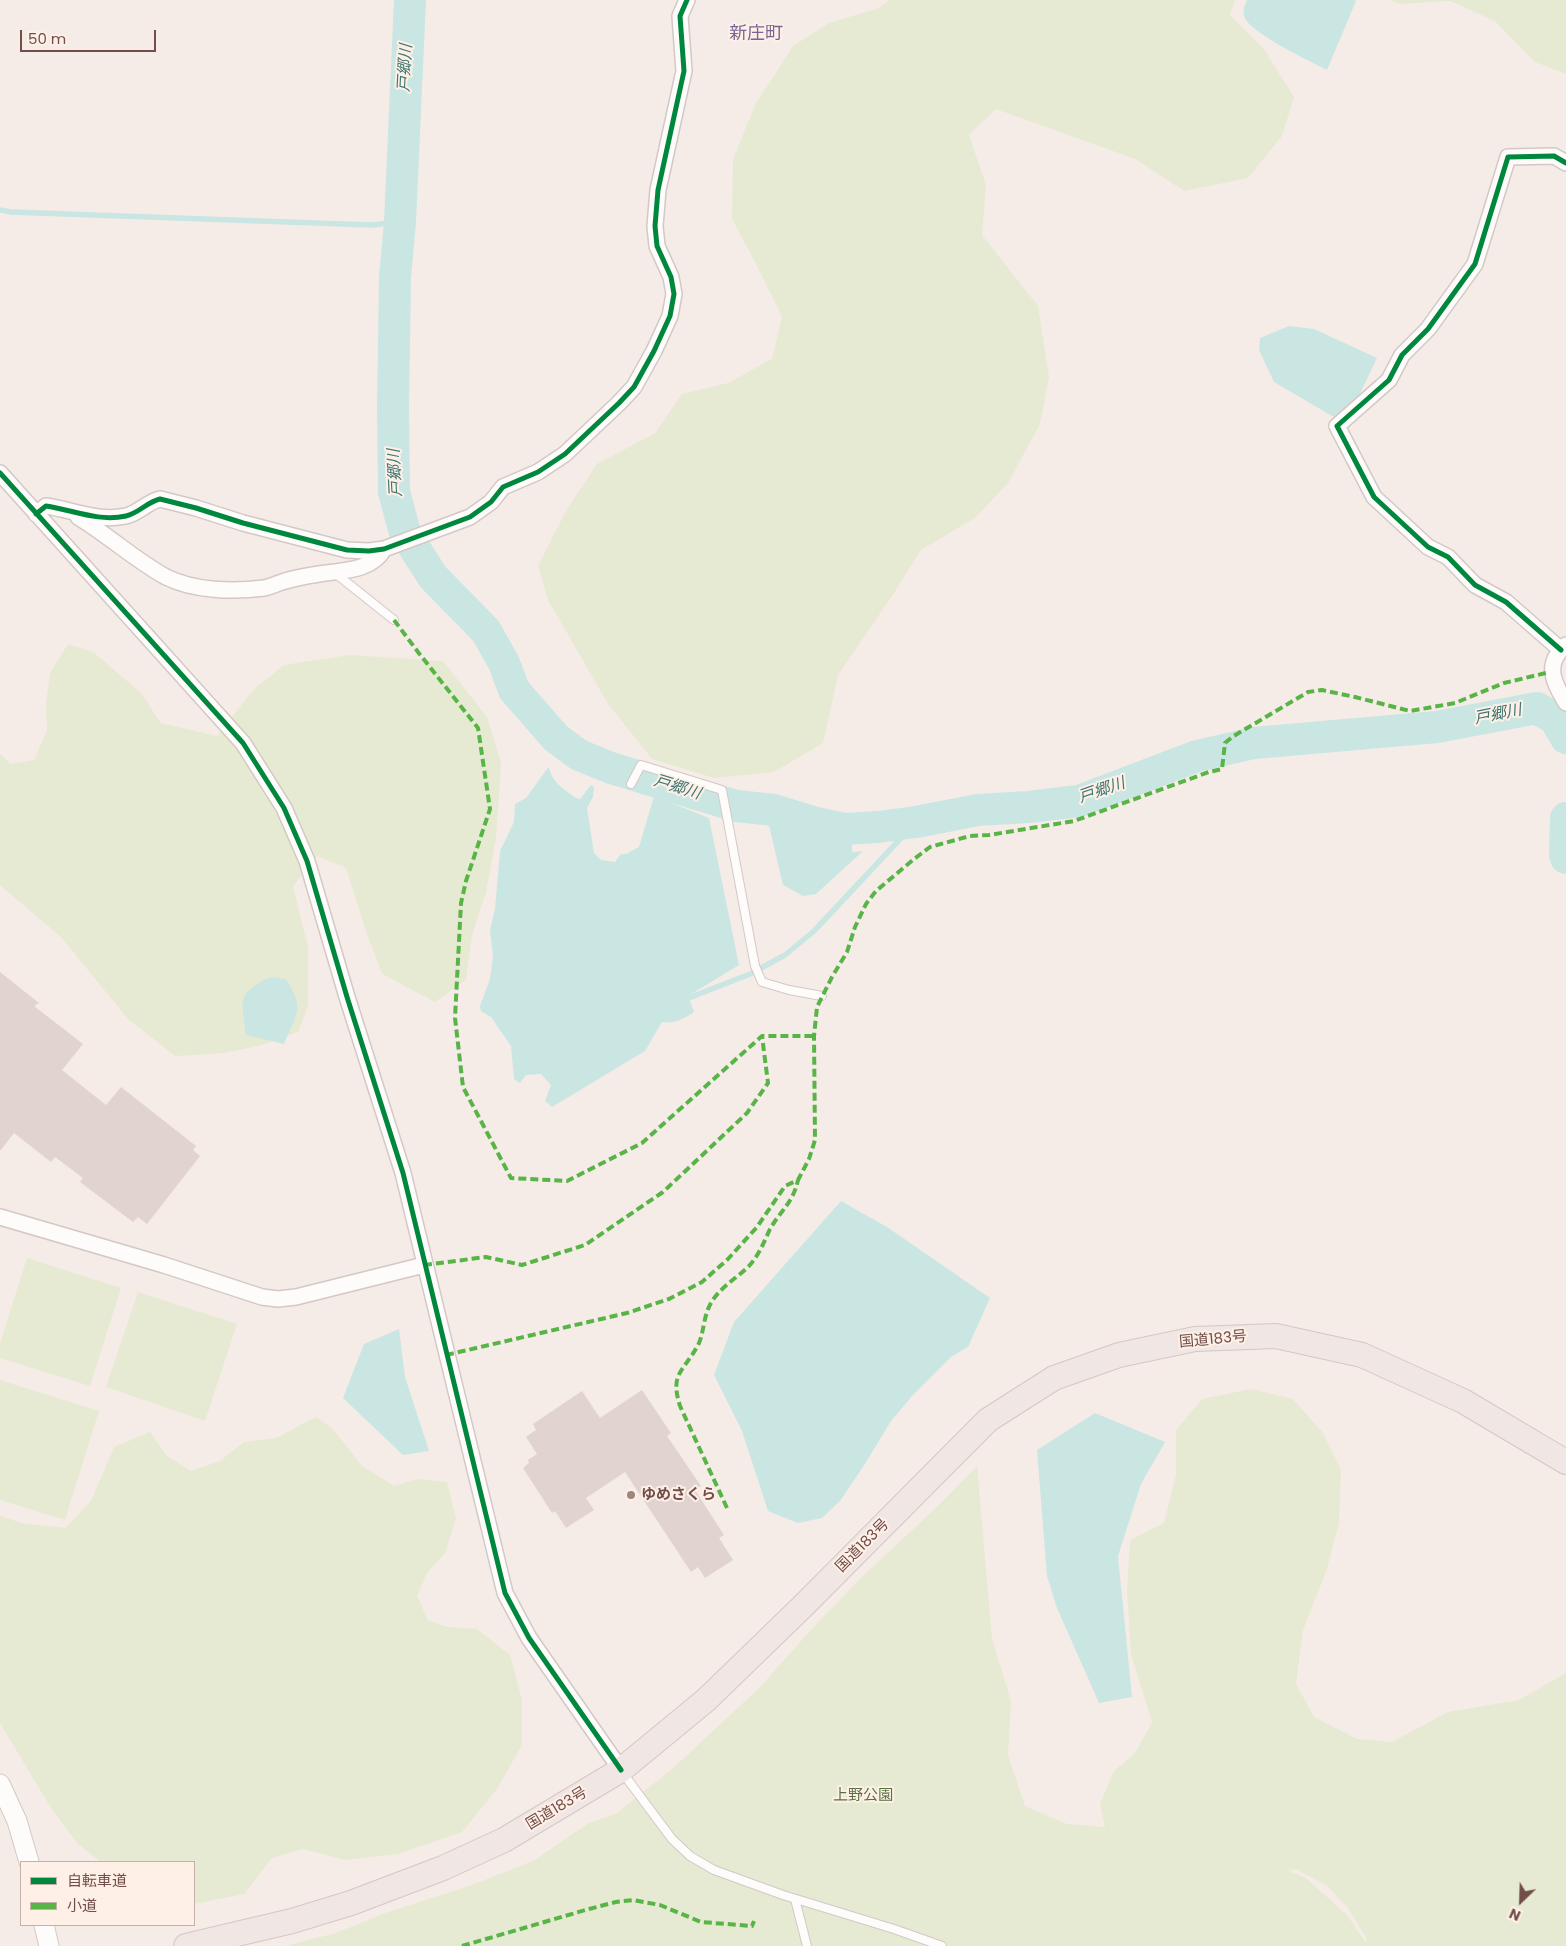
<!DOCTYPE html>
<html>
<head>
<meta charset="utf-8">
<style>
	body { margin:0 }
	#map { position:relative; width:1566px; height:1946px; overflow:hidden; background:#f5ece7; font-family:Poppins,"Noto Sans JP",sans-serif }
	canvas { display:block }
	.legend { position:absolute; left:20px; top:1861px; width:175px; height:65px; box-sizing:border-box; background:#fef0e7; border:1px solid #c6afa8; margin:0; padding:6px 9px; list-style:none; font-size:15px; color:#714e49 }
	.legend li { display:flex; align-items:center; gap:10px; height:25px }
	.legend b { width:25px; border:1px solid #c6afa8 }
	.north { position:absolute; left:1496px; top:1876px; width:50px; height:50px; -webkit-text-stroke:4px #fef0e7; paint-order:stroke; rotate:204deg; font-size:14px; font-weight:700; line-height:20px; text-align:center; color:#714e49 }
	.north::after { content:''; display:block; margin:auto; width:18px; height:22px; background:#714e49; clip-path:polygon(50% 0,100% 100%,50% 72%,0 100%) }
	.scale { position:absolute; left:20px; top:30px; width:136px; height:22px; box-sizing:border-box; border:2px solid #714e49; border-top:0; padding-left:6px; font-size:15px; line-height:18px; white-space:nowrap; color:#714e49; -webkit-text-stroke:4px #fef0e7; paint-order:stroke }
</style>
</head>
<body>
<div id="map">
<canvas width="1566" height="1946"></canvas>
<ul class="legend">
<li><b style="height:6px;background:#00873e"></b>自転車道</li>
<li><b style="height:6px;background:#59b447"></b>小道</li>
</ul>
<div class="north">N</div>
<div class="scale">50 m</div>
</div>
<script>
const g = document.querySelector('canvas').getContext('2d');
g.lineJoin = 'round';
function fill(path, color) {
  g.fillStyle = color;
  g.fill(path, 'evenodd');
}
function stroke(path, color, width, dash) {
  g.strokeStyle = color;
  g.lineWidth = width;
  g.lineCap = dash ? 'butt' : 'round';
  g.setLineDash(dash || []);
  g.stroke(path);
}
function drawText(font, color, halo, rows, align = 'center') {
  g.font = font + ' Poppins,"Noto Sans JP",sans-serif';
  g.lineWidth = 4;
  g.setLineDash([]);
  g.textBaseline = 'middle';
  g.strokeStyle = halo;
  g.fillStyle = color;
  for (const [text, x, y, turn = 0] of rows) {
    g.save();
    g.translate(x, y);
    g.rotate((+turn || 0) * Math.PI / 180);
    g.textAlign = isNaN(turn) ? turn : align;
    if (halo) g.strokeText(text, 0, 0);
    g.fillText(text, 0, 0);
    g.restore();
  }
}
fill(new Path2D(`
	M889,0H1235L1230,15L1263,48L1294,97L1282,136L1248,178L1184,191L1135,159L996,109L969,135L986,185L982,235L1038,306L1049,377L1040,424L1008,483L975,518L921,550L894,593L838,675L823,743L774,772L714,778L652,759L608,704L548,600L538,566L567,509L597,464L655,433L682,394L728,383L772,359L782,317L755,262L732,219L733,159L755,105L793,46L829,23L879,8Z
	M1391,0H1566V74L1535,62L1495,21L1450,1L1399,4Z
	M68,644L93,652L141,693L161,723L217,736L253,690L284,665L350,655L443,661L487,717L501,763L496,839L486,892L472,935L466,980L435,1002L382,974L365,928L346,868L317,856L293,886L308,947V1006L298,1032L262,1045L225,1053L175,1056L128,1019L61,937L0,885V754L11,764L34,760L47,730L46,704L50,673Z
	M27,1258L121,1288L90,1386L0,1358V1343Z
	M138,1292L237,1324L205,1421L106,1387Z
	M0,1380L99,1411L65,1520L0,1500Z
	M1251,1389L1293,1399L1323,1433L1341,1470L1339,1523L1326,1572L1303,1630L1296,1684L1314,1717L1357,1739L1392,1742L1448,1712L1519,1700L1566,1673V1946H285L336,1933L385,1913L472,1885L535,1860L587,1824L617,1813L671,1770L759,1688L819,1621L865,1574L941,1503L977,1466L992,1639L1011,1701L1008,1755L1025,1806L1067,1824L1105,1827L1100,1804L1114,1771L1135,1753L1152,1722L1131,1655L1127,1591L1130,1540L1164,1523L1176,1475V1430L1202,1399ZM1296,1869L1327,1886L1348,1908L1367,1939L1366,1943L1347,1915L1306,1878L1289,1871Z
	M316,1417L333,1429L362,1466L394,1486L417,1479L447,1482L456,1518L445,1553L427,1573L417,1596L428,1620L447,1627L477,1629L510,1655L522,1700V1745L497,1789L462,1832L398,1854L345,1860L303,1849L272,1858L244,1894L194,1904V1862H101L77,1843L51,1808L0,1723V1516L22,1523L65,1528L91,1501L114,1447L150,1432L167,1456L191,1471L220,1461L244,1442L276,1438Z`), '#e6ead2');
fill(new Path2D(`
	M1247,0H1354L1356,1L1327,70C1310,61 1252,34 1245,18C1242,11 1244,7 1247,0Z
	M1289,326L1314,329L1377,358L1347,421L1332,416L1274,382L1259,350L1260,338Z
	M549,767C552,783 564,789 576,798L580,799L591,785L594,787L593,797L587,808L594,853L601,860L615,862L621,854H626L639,847L654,796L709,818L739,965L688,996L694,1012C683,1019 675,1024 662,1022L645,1051L552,1107L545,1101L551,1085L541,1074L526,1075L520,1083L514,1079L511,1046L491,1017L481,1011L480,1006L490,979L493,956L490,930L495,909L500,851L514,822L515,804L526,798L547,769Z
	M768,821L798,831L815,832L829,837L862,839V840L852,842V852L863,851L816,894L803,896L783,885Z
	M270,977L286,979C305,1009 297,1013 284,1044L246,1035C242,999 235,995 270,977Z
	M841,1201L887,1227L990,1298L968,1347L951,1357L913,1395L891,1421L863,1467L840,1501L822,1518L798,1523L768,1511L742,1431L714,1375L734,1322Z
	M399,1329L405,1377L429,1451L403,1455L343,1398L364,1344Z
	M1095,1413L1165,1442L1141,1484L1118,1556L1132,1697L1099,1703L1057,1608L1047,1576L1037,1450Z`), '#cae6e2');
stroke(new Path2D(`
	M0,210L11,212L371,225L400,222
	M681,1001L750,974L785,955L814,931L916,822`), '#cae6e2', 5.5);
stroke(new Path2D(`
	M410,0L400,222L395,277L393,406L394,492L405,533L433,577L486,631L504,663L514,690L556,738L579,755L611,768L736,806L774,810L816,823L844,829L878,827L916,822L978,810L1028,807L1079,801L1197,756L1254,743L1437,727L1537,708L1555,719L1566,738
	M1566,818L1565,855L1566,858`), '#cae6e2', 32);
fill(new Path2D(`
	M0,972L39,1003L34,1006L83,1044L62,1070L106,1105L121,1087L196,1146L193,1150L200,1156L147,1224L138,1217L133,1222L80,1182L83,1178L55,1157L51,1162L14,1133L0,1151Z
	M642,1390L671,1433L667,1436L701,1486L695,1490L724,1535L719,1538L733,1560L705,1578L698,1567L691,1572L625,1472L586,1498L594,1510L566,1528L555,1511L552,1513L523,1468L529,1463L528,1460L537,1454L526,1437L536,1430L533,1424L582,1391L600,1418Z`), '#e1d3cf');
const service = new Path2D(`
	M335,573L394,620
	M631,784L641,765L722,790L755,966L762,982L789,990L822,996
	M622,1772L672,1839L690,1856L714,1870L783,1895L894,1929L942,1946
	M795,1899L807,1946`);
const minor = new Path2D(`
	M0,473L243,743L284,808L307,861L347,997L403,1173L505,1593L529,1638L621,1770
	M36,514L46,506C73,510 98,522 126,516C139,513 147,502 160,499L196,508L243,523L347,550L369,551L384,549L470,517L491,502L503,487L538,472L565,454L619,403L634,387L654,351L670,316L674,294L671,277L657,246L655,226L658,190L684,71L680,16L687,0
	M78,517C108,535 135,560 166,577C194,591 233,592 264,588C270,587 276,584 282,582C294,578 306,576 319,574C342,570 371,572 384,549
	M1566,645C1544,664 1553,682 1566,703
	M1561,650L1506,602L1475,585L1448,557L1428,547L1374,497L1337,426L1389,380L1402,355L1428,329L1475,264L1508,157L1554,156L1566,163
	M0,1217L164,1265L262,1297L278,1299L296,1297L424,1265`);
const tertiary = new Path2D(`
	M0,1784L17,1821L29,1862
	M44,1925L49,1946`);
const trunk = new Path2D(`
	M186,1946L292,1921L351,1903L443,1868L504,1840L621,1770L706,1700L802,1607L988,1420L1054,1378L1119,1355L1195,1339L1276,1336L1362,1355L1463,1401L1566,1462`);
stroke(service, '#d4c8c5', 10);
stroke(minor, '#d4c8c5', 18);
stroke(tertiary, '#d4c8c5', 21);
stroke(trunk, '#d4c7c4', 26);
stroke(service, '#fefcfb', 8);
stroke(minor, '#fefcfb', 15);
stroke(tertiary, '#fefcfb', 19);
stroke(trunk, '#f0e6e4', 24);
stroke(new Path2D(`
	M394,620L418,652L478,728L490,809L466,881L461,903L455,1018L463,1087L511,1178L567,1181L642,1143L762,1036H814
	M424,1265L486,1257L522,1265L585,1245L663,1192L747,1113L768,1083L762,1036
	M446,1355L627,1313L669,1299L702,1282L728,1259L757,1227L785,1186L798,1180L809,1159L815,1140L814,1036L817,1007L832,977L847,952L855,927L866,904L876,891L914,859L930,847L970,836L989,835L1074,821L1209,772L1222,769L1225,743L1232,737L1308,692L1322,690L1355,697L1410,711L1455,703L1504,683L1546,673
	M727,1508L680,1406C670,1374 682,1373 697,1347C704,1335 703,1319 709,1307C717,1289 736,1279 749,1266C759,1255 764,1242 770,1229C781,1210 793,1203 798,1180
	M462,1946L589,1909L616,1902L633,1900L660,1905L701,1922L752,1926L754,1921`), '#59b447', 4, [8, 4]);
stroke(new Path2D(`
	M0,473L243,743L284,808L307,861L347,997L403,1173L505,1593L529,1638L621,1770
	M36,514L46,506C73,510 98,522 126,516C139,513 147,502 160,499L196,508L243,523L347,550L369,551L384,549L470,517L491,502L503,487L538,472L565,454L619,403L634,387L654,351L670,316L674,294L671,277L657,246L655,226L658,190L684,71L680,16L687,0
	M1561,650L1506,602L1475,585L1448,557L1428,547L1374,497L1337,426L1389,380L1402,355L1428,329L1475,264L1508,157L1554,156L1566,163`), '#00873e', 5);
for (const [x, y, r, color] of [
	[631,1495,5,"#9f8580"]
]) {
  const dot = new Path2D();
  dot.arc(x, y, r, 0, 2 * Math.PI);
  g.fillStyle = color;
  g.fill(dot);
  stroke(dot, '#fef0e7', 2);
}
drawText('15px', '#714e49', '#fef0e7', [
	["国道183号",1213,1340,-5],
	["国道183号",863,1546,-45],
	["国道183号",557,1809,-31]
]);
drawText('bold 15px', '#714e49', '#fef0e7', [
	["ゆめさくら",641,1495]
], 'left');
drawText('15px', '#59713f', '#fef0e7', [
	["上野公園",863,1796]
]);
drawText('italic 16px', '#3e7772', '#fef0e7', [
	["戸郷川",406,68,-87],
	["戸郷川",396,473,-93],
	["戸郷川",1498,715,-11],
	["戸郷川",677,788,17],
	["戸郷川",1102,791,-19]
]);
drawText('18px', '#796595', '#fef0e7', [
	["新庄町",756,34]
]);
</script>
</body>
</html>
